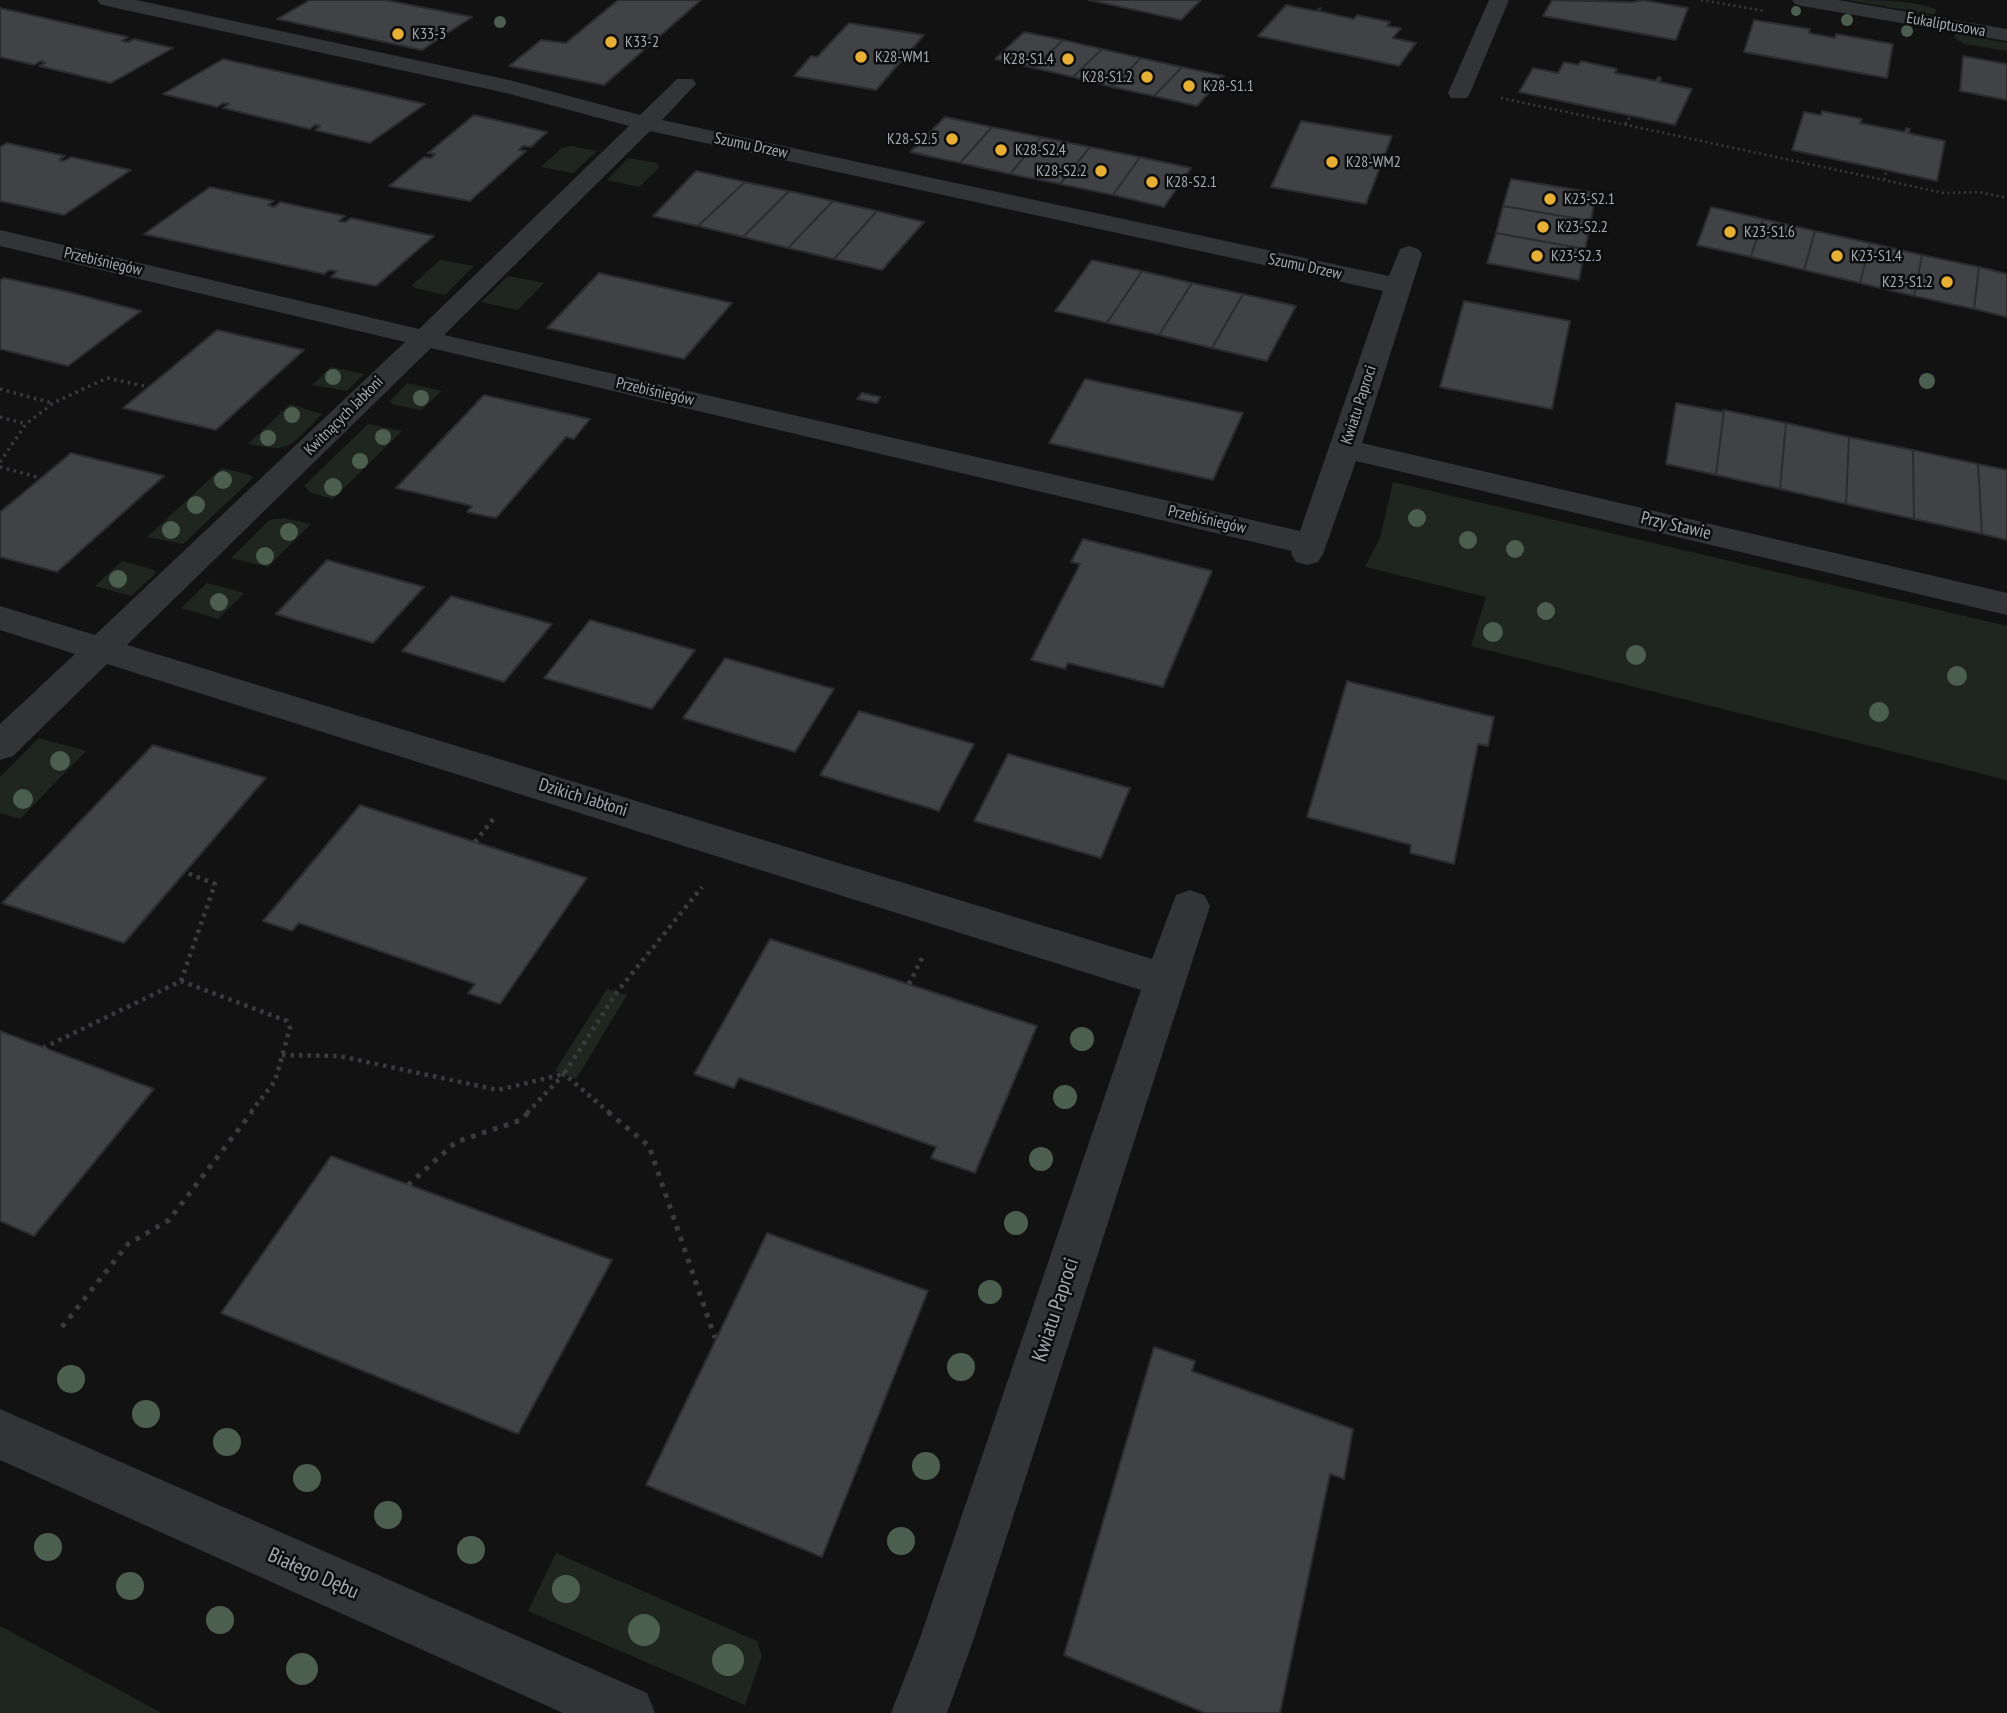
<!DOCTYPE html>
<html>
<head>
<meta charset="utf-8">
<style>
	body { margin:0 }
	canvas { display:block; background:#121213 }
</style>
</head>
<body>
<canvas width="2007" height="1713"></canvas>
<script>
const g = document.querySelector('canvas').getContext('2d');
g.lineJoin = 'round';
function fill(path, color) {
  g.fillStyle = color;
  g.fill(path, 'evenodd');
}
function stroke(path, color, width, dash) {
  g.strokeStyle = color;
  g.lineWidth = width;
  g.lineCap = dash ? 'butt' : 'round';
  g.setLineDash(dash || []);
  g.stroke(path);
}
function drawText(font, color, halo, rows, align = 'center') {
  g.font = font + ' "PT Sans Narrow",sans-serif';
  g.lineWidth = 5;
  g.setLineDash([]);
  g.textBaseline = 'middle';
  g.strokeStyle = halo;
  g.fillStyle = color;
  for (const [text, x, y, turn = 0] of rows) {
    g.save();
    g.translate(x, y);
    g.rotate((+turn || 0) * Math.PI / 180);
    g.textAlign = isNaN(turn) ? turn : align;
    if (halo) g.strokeText(text, 0, 0);
    g.fillText(text, 0, 0);
    g.restore();
  }
}
fill(new Path2D(`
	M1847,0C1876,0 1911,0 1936,9L1935,15Z
	M1955,33L2007,43V51L1964,44L1955,38Z
	M571,146L597,151L573,173L541,167L562,148Z
	M628,158L657,163L659,168L639,187L607,180Z
	M440,260L474,266L445,295L415,288L412,285Z
	M508,276L544,283L518,310L481,302Z
	M331,367L364,374L347,391L312,385Z
	M407,383L442,391L421,410L392,404L390,401Z
	M290,404L322,414C290,445 294,454 248,444Z
	M368,424L402,431L333,499L311,493L304,486Z
	M222,468L250,475L253,478L183,544L147,537Z
	M1393,482L2007,626V780L1471,646L1486,597L1365,567L1380,538Z
	M284,518L311,524L268,567L231,558L269,520Z
	M122,561L154,570L156,573L131,596L95,586Z
	M207,583L244,593L218,619L181,608Z
	M39,738L86,751L20,819L0,813V777Z
	M607,989L627,995L576,1079L555,1071Z
	M556,1553L757,1641L762,1656L745,1705L528,1611Z
	M0,1626L162,1713H0Z`), '#1e261f');
const building = new Path2D(`
	M310,0H385L472,17L422,50L277,19Z
	M618,0H701L604,85L509,66L541,40L566,43Z
	M1089,0H1201L1181,20Z
	M1552,0L1633,2L1643,0L1688,8L1676,40L1543,16Z
	M1286,5L1315,11L1321,8L1318,11L1354,19L1357,15L1390,22L1387,26L1401,28L1393,38L1416,43L1399,66L1258,36Z
	M0,8L128,37L122,41L128,42L134,39L173,48L111,83L39,66L45,63L41,61L34,65L0,57Z
	M1754,20L1810,29L1809,33L1835,38L1836,34L1893,44L1887,78L1744,52Z
	M849,23L924,35L876,90L794,76L811,56L817,57Z
	M1024,32L1063,40L1034,68L995,59Z
	M1063,40L1102,49L1073,77L1034,68Z
	M1102,49L1141,58L1112,87L1073,77Z
	M1963,56L2007,64V100L1960,91Z
	M1141,58L1182,67L1154,96L1112,87Z
	M223,59L425,104L370,143L315,130L320,126L315,125L310,129L223,108L229,104L223,103L217,107L163,94Z
	M1581,61L1617,69L1615,73L1637,77L1656,81L1658,77L1661,78L1659,82L1692,89L1675,125L1519,92L1533,68L1558,73L1564,62L1578,65Z
	M1182,67L1224,76L1197,106L1154,96Z
	M1822,111L1862,119L1860,123L1905,132L1906,128L1910,129L1908,133L1945,141L1937,181L1792,150L1804,112L1821,115Z
	M474,115L547,132L531,147L523,146L519,150L526,151L470,201L389,186L424,157L431,158L435,154L428,153Z
	M945,117L992,127L960,163L910,152Z
	M1301,121L1392,136L1366,204L1271,187Z
	M992,127L1041,137L1010,174L960,163Z
	M1041,137L1090,147L1060,184L1010,174Z
	M7,143L65,156L59,160L64,161L71,157L131,170L64,215L0,201V147Z
	M1090,147L1140,157L1113,195L1060,184Z
	M1140,157L1191,168L1164,207L1113,195Z
	M696,171L745,182L698,226L653,216Z
	M1511,179L1596,193L1591,221L1503,206Z
	M745,182L789,191L743,237L698,226Z
	M210,187L274,201L268,205L274,207L280,202L345,216L339,221L345,222L351,218L434,236L376,286L331,277L337,271L329,270L324,274L144,234Z
	M789,191L833,201L788,248L743,237Z
	M833,201L877,211L834,259L788,248Z
	M1503,206L1591,221L1585,249L1496,233Z
	M1711,207L1763,219L1751,257L1697,245Z
	M877,211L924,222L882,270L834,259Z
	M1763,219L1815,231L1804,270L1751,257Z
	M1815,231L1870,243L1860,283L1804,270Z
	M1496,233L1585,249L1579,280L1487,263Z
	M1870,243L1922,255L1914,296L1860,283Z
	M1922,255L1979,267L1974,309L1914,296Z
	M1092,260L1142,271L1107,323L1055,311Z
	M1979,267L2007,274V317L1974,309Z
	M1142,271L1192,283L1159,335L1107,323Z
	M599,273L732,303L684,359L547,328Z
	M4,278L65,291L141,311L68,366L0,349V280Z
	M1192,283L1243,294L1212,348L1159,335Z
	M1243,294L1296,306L1267,361L1212,348Z
	M1464,301L1570,321L1552,409L1440,387Z
	M217,330L304,350L216,430L123,408Z
	M1085,379L1243,413L1213,480L1049,443Z
	M862,393L880,397L877,403L857,399Z
	M484,395L590,419L574,439L566,437L496,518L467,512L472,506L396,488Z
	M1676,403L1723,412L1724,410L1716,475L1666,464Z
	M1724,410L1786,423L1780,489L1716,475Z
	M1786,423L1849,437L1846,504L1780,489Z
	M1849,437L1913,450L1914,519L1846,504Z
	M1913,450L1978,464L1982,534L1914,519Z
	M71,453L164,476L57,572L0,557V512Z
	M1978,464L2007,470V540L1982,534Z
	M1083,539L1212,571L1163,687L1068,663L1065,669L1031,660L1080,564L1071,562Z
	M327,560L424,587L373,643L276,614Z
	M451,596L552,624L504,682L402,651Z
	M590,620L695,650L652,709L544,678Z
	M725,658L834,689L795,752L683,718Z
	M1347,681L1494,717L1488,746L1478,744L1454,864L1410,853L1411,845L1307,817Z
	M859,711L974,744L939,811L820,775Z
	M153,745L266,778L124,943L2,903Z
	M1008,754L1130,788L1101,858L974,821Z
	M360,805L587,878L500,1004L468,993L475,984L299,923L292,931L263,921Z
	M770,939L1037,1026L975,1173L931,1158L936,1147L800,1099L739,1078L734,1088L694,1074Z
	M0,1031L154,1089L34,1236L0,1221Z
	M331,1156L612,1260L518,1434L221,1313Z
	M767,1233L928,1291L822,1557L646,1485Z
	M1154,1347L1195,1361L1192,1371L1353,1429L1344,1479L1330,1474L1280,1713H1205L1064,1655Z`);
fill(building, '#414246');
stroke(building, '#2c2c2f', 2);
stroke(new Path2D(`
	M1701,0L1765,11
	M1501,98L1944,193L1979,192L2007,198
	M1625,124L1630,117
	M1884,180L1886,172`), '#393b3f', 2.5, [2, 3.5]);
stroke(new Path2D(`
	M0,389L52,403
	M0,417L26,424
	M0,462L26,424L53,403L107,378L149,387
	M0,467L41,478`), '#393b3f', 3.5, [2.5, 4.5]);
stroke(new Path2D(`
	M475,842L494,818
	M181,981L215,884L185,872
	M909,984L924,954
	M43,1048L181,981L287,1021L290,1028L275,1081L250,1113
	M282,1055L339,1056L498,1090L564,1074L617,992L702,887
	M527,1113L564,1074L610,1113`), '#393b3f', 4.5, [3.5, 5]);
stroke(new Path2D(`
	M608,1112L649,1146L715,1338
	M408,1185L456,1142L521,1120L529,1112
	M62,1327L128,1244L169,1220L252,1112`), '#393b3f', 5, [4.5, 7]);
fill(new Path2D(`
	M97,0H136L509,80L640,115L677,79H693L696,84L662,120L1389,276L1400,249L1409,246L1418,249L1422,254L1362,443L2007,593V615L1356,461L1323,554L1318,562L1307,565L1296,562L1291,554L1292,551L431,348L127,645L1152,959L1176,895L1190,890L1204,895L1210,906L973,1641L947,1713H891L919,1641L1141,990L107,664L13,756L0,760V724L75,654L0,630V606L95,635L405,342L0,246V230L419,329L629,126L506,93L107,6L100,4ZM650,131L1383,291L1300,531L444,335Z
	M1489,0H1509L1470,93L1467,98H1451L1448,93Z
	M1792,0H1838L2007,29V41L1802,6L1795,4Z
	M0,1409L647,1693L655,1713H563L0,1460Z`), '#333438');
g.fillStyle = '#4c5f4e';
for (const [x, y, r] of [
	[1796,11,5],
	[1847,20,6],
	[500,22,6],
	[1907,31,6],
	[333,377,8],
	[1927,381,8],
	[421,398,8],
	[292,415,8],
	[383,437,8],
	[268,438,8],
	[360,461,8],
	[223,480,9],
	[333,487,9],
	[196,505,9],
	[1417,518,9],
	[171,530,9],
	[289,532,9],
	[1468,540,9],
	[1515,549,9],
	[265,556,9],
	[118,579,9],
	[219,602,9],
	[1546,611,9],
	[1493,632,10],
	[1636,655,10],
	[1957,676,10],
	[1879,712,10],
	[60,761,10],
	[23,799,10],
	[1082,1039,12],
	[1065,1097,12],
	[1041,1159,12],
	[1016,1223,12],
	[990,1292,12],
	[961,1367,14],
	[71,1379,14],
	[146,1414,14],
	[227,1442,14],
	[926,1466,14],
	[307,1478,14],
	[388,1515,14],
	[901,1541,14],
	[48,1547,14],
	[471,1550,14],
	[130,1586,14],
	[566,1589,14],
	[220,1620,14],
	[644,1630,16],
	[728,1660,16],
	[302,1669,16]
]) {
  g.beginPath();
  g.arc(x, y, r, 0, 2 * Math.PI);
  g.fill();
}
for (const [x, y, r, color] of [
	[398,34,7,"#e8af35"],
	[611,42,7,"#e8af35"],
	[861,57,7,"#e8af35"],
	[1068,59,7,"#e8af35"],
	[1147,77,7,"#e8af35"],
	[1189,86,7,"#e8af35"],
	[952,139,7,"#e8af35"],
	[1001,150,7,"#e8af35"],
	[1332,162,7,"#e8af35"],
	[1101,171,7,"#e8af35"],
	[1152,182,7,"#e8af35"],
	[1550,199,7,"#e8af35"],
	[1543,227,7,"#e8af35"],
	[1730,232,7,"#e8af35"],
	[1537,256,7,"#e8af35"],
	[1837,256,7,"#e8af35"],
	[1947,282,7,"#e8af35"]
]) {
  const dot = new Path2D();
  dot.arc(x, y, r, 0, 2 * Math.PI);
  g.fillStyle = color;
  g.fill(dot);
  stroke(dot, '#0d0d0e', 2.5);
}
drawText('16px', '#a4a9b3', '#0d0d0e', [
	["Eukaliptusowa",1946,25,10],
	["Szumu Drzew",751,146,12],
	["Przebiśniegów",103,262,13],
	["Szumu Drzew",1305,267,12],
	["Przebiśniegów",655,392,13],
	["Kwiatu Paproci",1359,405,-72],
	["Kwitnących Jabłoni",344,416,-45],
	["Przebiśniegów",1207,520,13]
]);
drawText('16px', '#a4a9b3', '#0d0d0e', [
	["K33-3",412,34],
	["K33-2",625,42],
	["K28-WM1",875,57],
	["K28-S1.4",1054,59,"right"],
	["K28-S1.2",1133,77,"right"],
	["K28-S1.1",1203,86],
	["K28-S2.5",938,139,"right"],
	["K28-S2.4",1015,150],
	["K28-WM2",1346,162],
	["K28-S2.2",1087,171,"right"],
	["K28-S2.1",1166,182],
	["K23-S2.1",1564,199],
	["K23-S2.2",1557,227],
	["K23-S1.6",1744,232],
	["K23-S2.3",1551,256],
	["K23-S1.4",1851,256],
	["K23-S1.2",1933,282,"right"]
], 'left');
drawText('18px', '#a4a9b3', '#0d0d0e', [
	["Przy Stawie",1676,526,13],
	["Dzikich Jabłoni",583,798,17]
]);
drawText('21px', '#a4a9b3', '#0d0d0e', [
	["Kwiatu Paproci",1056,1310,-72],
	["Białego Dębu",313,1574,24]
]);
</script>
</body>
</html>
